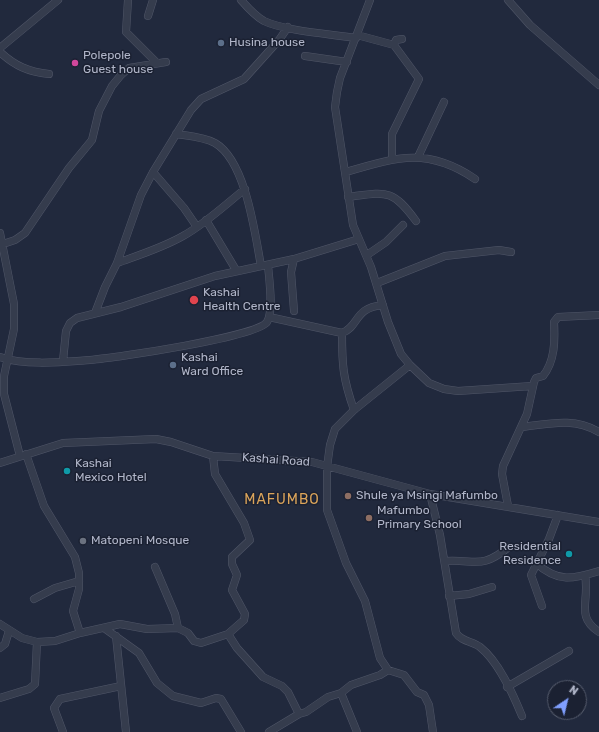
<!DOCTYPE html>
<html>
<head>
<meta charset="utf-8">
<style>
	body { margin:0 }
	#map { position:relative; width:599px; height:732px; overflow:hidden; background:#21293d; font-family:Rubik,sans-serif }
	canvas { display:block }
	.north { position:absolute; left:547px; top:680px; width:40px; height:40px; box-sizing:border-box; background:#1b2132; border:1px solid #575d6e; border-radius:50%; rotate:35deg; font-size:11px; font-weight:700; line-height:16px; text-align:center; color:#b1b6c9 }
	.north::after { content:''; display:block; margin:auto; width:14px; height:18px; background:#809ffe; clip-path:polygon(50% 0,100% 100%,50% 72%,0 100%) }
</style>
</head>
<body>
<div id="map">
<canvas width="599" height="732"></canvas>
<div class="north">N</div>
</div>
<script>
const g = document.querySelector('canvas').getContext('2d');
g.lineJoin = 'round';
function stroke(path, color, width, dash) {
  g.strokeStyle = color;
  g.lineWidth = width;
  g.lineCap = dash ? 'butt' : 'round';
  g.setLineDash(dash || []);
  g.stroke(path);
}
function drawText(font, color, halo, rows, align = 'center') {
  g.font = font + ' Rubik,sans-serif';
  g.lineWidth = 3;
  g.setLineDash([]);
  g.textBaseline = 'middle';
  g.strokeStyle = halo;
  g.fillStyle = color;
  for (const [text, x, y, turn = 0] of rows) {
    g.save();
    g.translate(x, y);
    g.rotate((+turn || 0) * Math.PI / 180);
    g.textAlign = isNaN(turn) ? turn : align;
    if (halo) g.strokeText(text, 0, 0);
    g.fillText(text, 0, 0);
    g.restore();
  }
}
const minor = new Path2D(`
	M128,0L126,32L157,63
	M241,0C248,8 255,16 264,21C285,31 331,34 356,38
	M370,0L340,78L337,92L335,107L353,225L371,267L388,322L401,354L410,365L429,383L444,389L458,391L532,386
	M508,0L530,25L599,85
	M148,16L153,0
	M357,35L394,45
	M0,48L58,0
	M0,52C15,66 29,72 49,74
	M305,56L347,62
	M176,134C189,136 204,137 215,143C246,161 255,234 261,266
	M418,157L444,102
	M392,159V134L419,79L394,45L396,40L402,39
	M153,172L184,208L197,227
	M346,172C397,157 428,147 475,179
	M348,197C386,192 392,188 416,221
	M206,220L236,270
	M0,233L14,304V329L4,376V394L20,456
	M3,244L15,240L25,233L69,168L92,140L99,111L112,86L121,75L129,68L166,62
	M367,255L386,242L403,225
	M117,263C139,255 162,248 183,236C205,224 225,205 245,189
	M377,283L445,256L499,250L511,252
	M294,311L291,272L294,259
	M95,313L105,287L117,263L141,195L153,172L191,110L201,99L244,79L279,40L288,27
	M269,317L342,333C360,326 353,308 383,305
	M342,333C342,365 343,379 354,410
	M0,357C27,366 62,362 90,360C115,358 257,337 267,322C274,311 269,279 268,265
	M63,361L66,331L70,323L77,318L121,307L215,276L294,259L359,239
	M410,365L354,410L335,429L330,445L327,467V510L346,563L365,601L380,658L388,670L404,675L417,692L424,695L429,705L433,732
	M522,427C549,424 573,417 599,432
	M26,454L44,506L75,557L79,573V589L73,611L80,633
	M0,463L63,443L156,439L171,442L213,456L312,462L430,494L599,522
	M430,494L440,535L456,633C462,642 472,641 480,647C499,662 513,694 522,716
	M508,506L502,474L503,466L527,414L534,382L536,378L543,376C555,361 555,341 554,322L558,317L599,315
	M445,561C477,559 480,570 509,547
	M536,563C558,583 573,579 599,571
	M155,567L175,614L178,628
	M585,575C590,601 575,616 599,632
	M449,596L469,594L492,587
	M34,599L55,588L79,581
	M542,606L531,575L549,539L558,515
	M0,624L22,638L37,642L55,641L80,633L120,624L147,629L178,628L188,633L194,641L201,643L228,634L244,620L245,614L232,590L237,575L232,564V557L250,540L244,523L215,474L213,456
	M104,628L139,653L157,683L173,696L201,703L216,698L221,699L241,732
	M228,634L237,648L263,677L282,686L288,692L299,714
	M116,636L126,732
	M0,648L5,644L9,631
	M507,687L569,651
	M341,693L357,732
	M0,698L29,689L35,684L37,642
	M63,732L54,708L60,699L121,686
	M269,732L299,714L306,712L328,697L341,693L351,685L380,675L388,670`);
stroke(minor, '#505668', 8);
stroke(minor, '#353c4d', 7);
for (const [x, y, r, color] of [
	[221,43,4,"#5c6f8a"],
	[75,63,4,"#d1479c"],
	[194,300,5,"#e0444e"],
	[173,365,4,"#5c6f8a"],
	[67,471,4,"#0f9aa8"],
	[348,496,4,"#8d6e63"],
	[369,518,4,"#8d6e63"],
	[83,541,4,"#6b7280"],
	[569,554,4,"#0f9aa8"]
]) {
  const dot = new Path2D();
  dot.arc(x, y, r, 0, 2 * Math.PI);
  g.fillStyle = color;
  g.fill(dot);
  stroke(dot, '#1b2132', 1.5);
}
drawText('12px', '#b1b6c9', '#1b2132', [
	["Husina house",229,43],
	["Polepole",83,56],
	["Guest house",83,70],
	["Kashai",203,293],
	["Health Centre",203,307],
	["Kashai",181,358],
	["Ward Office",181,372],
	["Kashai",75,464],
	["Mexico Hotel",75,478],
	["Shule ya Msingi Mafumbo",356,496],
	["Mafumbo",377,511],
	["Primary School",377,525],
	["Matopeni Mosque",91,541],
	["Residential",561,547,"right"],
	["Residence",561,561,"right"]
], 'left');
drawText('12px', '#b1b6c9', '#1b2132', [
	["Kashai Road",276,460,4]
]);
g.letterSpacing = '1px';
drawText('14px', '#dba45a', '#1b2132', [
	["MAFUMBO",282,500]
]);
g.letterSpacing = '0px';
</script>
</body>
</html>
